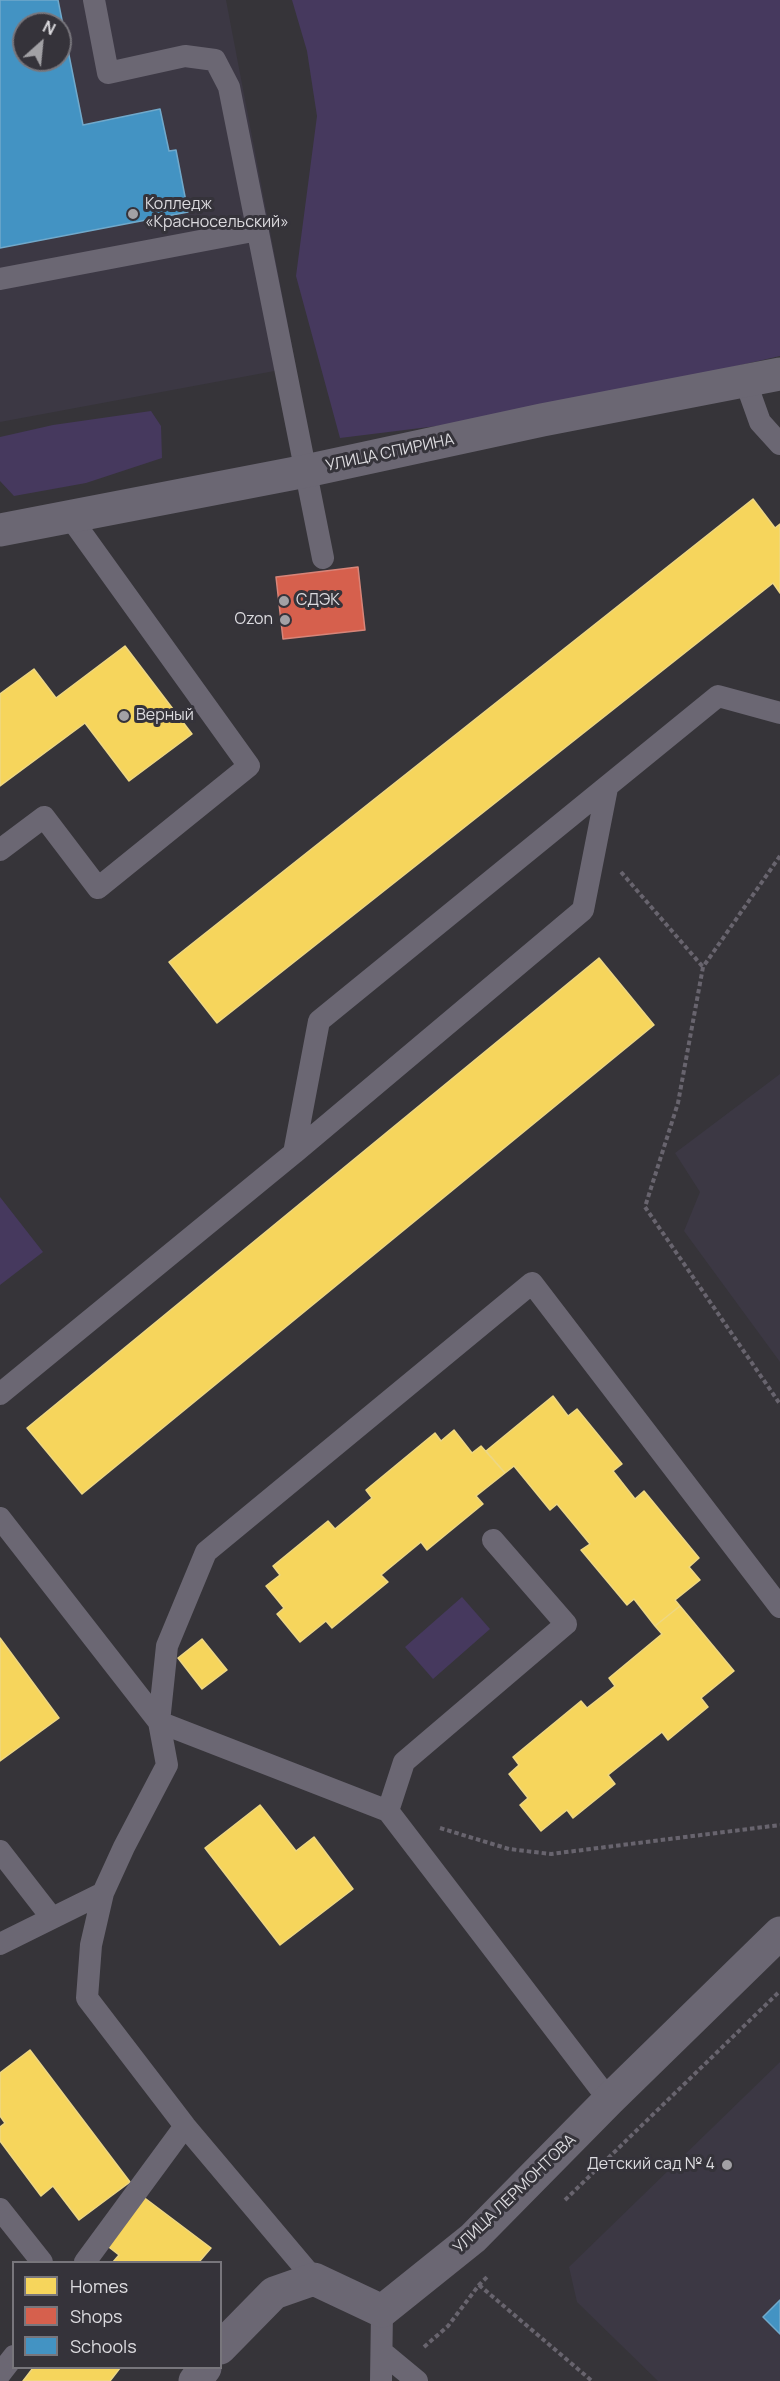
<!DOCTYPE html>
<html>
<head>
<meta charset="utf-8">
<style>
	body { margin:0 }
	#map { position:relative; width:780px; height:2381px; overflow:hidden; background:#363439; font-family:Manrope,sans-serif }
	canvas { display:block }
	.legend { position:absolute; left:12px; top:2261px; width:210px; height:108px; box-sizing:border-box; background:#35333a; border:2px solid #78767c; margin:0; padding:8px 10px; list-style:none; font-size:18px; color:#dcdbdf }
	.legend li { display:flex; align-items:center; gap:12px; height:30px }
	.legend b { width:30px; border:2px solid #78767c }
	.north { position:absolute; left:12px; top:12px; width:60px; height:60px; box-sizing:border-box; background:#35333a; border:2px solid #78767c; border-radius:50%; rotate:27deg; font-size:16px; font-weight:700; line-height:24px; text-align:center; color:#dcdbdf }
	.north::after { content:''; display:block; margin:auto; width:21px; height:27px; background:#a2a1a5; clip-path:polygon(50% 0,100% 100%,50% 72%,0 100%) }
</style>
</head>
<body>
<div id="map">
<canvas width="780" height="2381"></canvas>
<ul class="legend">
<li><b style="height:16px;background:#f6d55c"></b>Homes</li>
<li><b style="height:16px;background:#d6604d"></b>Shops</li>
<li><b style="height:16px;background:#4393c3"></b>Schools</li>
</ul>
<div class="north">N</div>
</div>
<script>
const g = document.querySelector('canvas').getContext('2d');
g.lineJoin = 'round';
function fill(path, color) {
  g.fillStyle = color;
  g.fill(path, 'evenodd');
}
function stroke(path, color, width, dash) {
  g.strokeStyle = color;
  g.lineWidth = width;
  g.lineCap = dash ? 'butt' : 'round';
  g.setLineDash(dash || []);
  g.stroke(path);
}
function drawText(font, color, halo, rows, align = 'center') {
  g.font = font + ' Manrope,sans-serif';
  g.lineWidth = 6;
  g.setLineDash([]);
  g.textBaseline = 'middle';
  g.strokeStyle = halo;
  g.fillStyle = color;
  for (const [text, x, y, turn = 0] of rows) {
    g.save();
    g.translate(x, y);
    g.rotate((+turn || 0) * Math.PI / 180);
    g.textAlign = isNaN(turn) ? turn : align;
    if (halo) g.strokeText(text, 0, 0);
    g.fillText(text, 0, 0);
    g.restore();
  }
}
fill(new Path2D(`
	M0,0H226L296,367L0,422ZM24,24H60V60H24Z
	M780,1074V1362L684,1231L700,1192L675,1153Z
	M780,2062V2381H658L577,2302L569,2267Z`), '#3c3844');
fill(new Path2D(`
	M292,0H780V356L637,389L445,425L340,438L296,276L317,116L307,51Z
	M151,411L161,426L162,458L86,483L14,496L0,481V437L53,425Z
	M0,1197L43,1252L0,1285Z
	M462,1597L490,1629L433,1679L405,1647Z`), '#46395e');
const homes = new Path2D(`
	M753,499L775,528L780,524V593L773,583L217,1023L169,962Z
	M125,646L192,734L129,781L85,723L0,786V694L34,669L56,698Z
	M599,958L654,1025L82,1494L27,1428Z
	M553,1396L568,1416L577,1409L622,1464L613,1471L635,1499L644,1491L699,1558L689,1567L700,1580L675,1600L680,1606L655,1626L634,1599L627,1605L581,1550L590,1544L557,1504L550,1510L514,1466L505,1473L486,1451Z
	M454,1430L472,1453L481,1446L505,1473L476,1496L483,1504L427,1550L421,1542L381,1575L388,1582L332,1628L326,1621L300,1642L277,1614L284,1608L266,1586L280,1575L273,1566L328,1521L335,1529L372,1498L366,1490L435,1433L441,1441Z
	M680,1606L734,1671L701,1698L708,1707L668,1740L662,1732L608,1775L615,1784L573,1818L567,1810L541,1831L520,1805L528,1798L509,1774L519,1765L513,1757L581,1701L587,1708L615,1686L609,1678L662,1634L655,1626Z
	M0,1638L59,1718L0,1761Z
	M202,1639L227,1670L202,1689L178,1658Z
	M260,1805L296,1851L314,1837L353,1889L280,1945L205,1848Z
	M30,2050L130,2182L79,2220L53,2186L41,2196L0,2141V2127L5,2123L0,2116V2073Z
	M142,2196L211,2248L199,2262H113L119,2255L105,2244Z
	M33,2368H120L110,2381H23Z`);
fill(homes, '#f6d55c');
stroke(homes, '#eed783', 1.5);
const shops = new Path2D(`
	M358,567L365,630L283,639L276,577Z`);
fill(shops, '#d6604d');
stroke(shops, '#d88579', 1.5);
const schools = new Path2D(`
	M0,0H58L83,125L160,109L169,151L176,150L188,212L0,248ZM24,24H60V60H24Z
	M780,2300V2334L763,2317Z`);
fill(schools, '#4393c3');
stroke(schools, '#71a9cb', 1.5);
stroke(new Path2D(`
	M780,856L703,967L678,1103L645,1207L780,1404
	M621,872L703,967
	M440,1828L509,1849L551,1854L780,1825
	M565,2200L780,1991
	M479,2285L592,2381
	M424,2347L448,2326L479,2285L489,2275`), '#68646e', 4, [4.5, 3]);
stroke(new Path2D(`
	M94,0L108,73L185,56L215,60L229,87L323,558
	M0,279L258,230
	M745,380L760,422L780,444
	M0,850L44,817L98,888L249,766L70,517
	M294,1153L583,910L607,788
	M0,1394L294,1153L319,1021L718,696L780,713
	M0,1518L159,1722L388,1811L609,2100
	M388,1811L404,1762L566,1624L493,1540
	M0,1851L52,1918
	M0,1944L103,1893
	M0,2209L42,2262
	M85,2262L185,2126
	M314,2279L185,2126L87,1998L91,1945L103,1893L124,1847L167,1765L159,1722L167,1646L206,1552L532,1283L780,1607
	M382,2352L417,2381
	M0,2374L14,2356
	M381,2381L382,2311`), '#6b6773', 22);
stroke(new Path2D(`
	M0,530L306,471L542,420L780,374
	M220,2348L274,2293L314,2279L382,2311L473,2238L609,2100L780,1933
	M195,2381L205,2368`), '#6b6773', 33);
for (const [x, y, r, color] of [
	[133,214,6,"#a2a1a5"],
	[284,601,6,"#a2a1a5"],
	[285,620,6,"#a2a1a5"],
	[124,716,6,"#a2a1a5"],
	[727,2165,6,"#a2a1a5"]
]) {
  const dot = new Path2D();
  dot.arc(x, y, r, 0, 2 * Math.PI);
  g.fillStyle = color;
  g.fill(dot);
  stroke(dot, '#35333a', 2);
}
drawText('16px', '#dcdbdf', '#35333a', [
	["Колледж",145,205],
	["«Красносельский»",145,223],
	["СДЭК",296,601],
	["Ozon",273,620,"right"],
	["Верный",136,716],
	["Детский сад № 4",715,2165,"right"]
], 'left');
drawText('16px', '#dcdbdf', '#35333a', [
	["УЛИЦА СПИРИНА",390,453,-12],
	["УЛИЦА ЛЕРМОНТОВА",515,2194,-44]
]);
</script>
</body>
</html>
